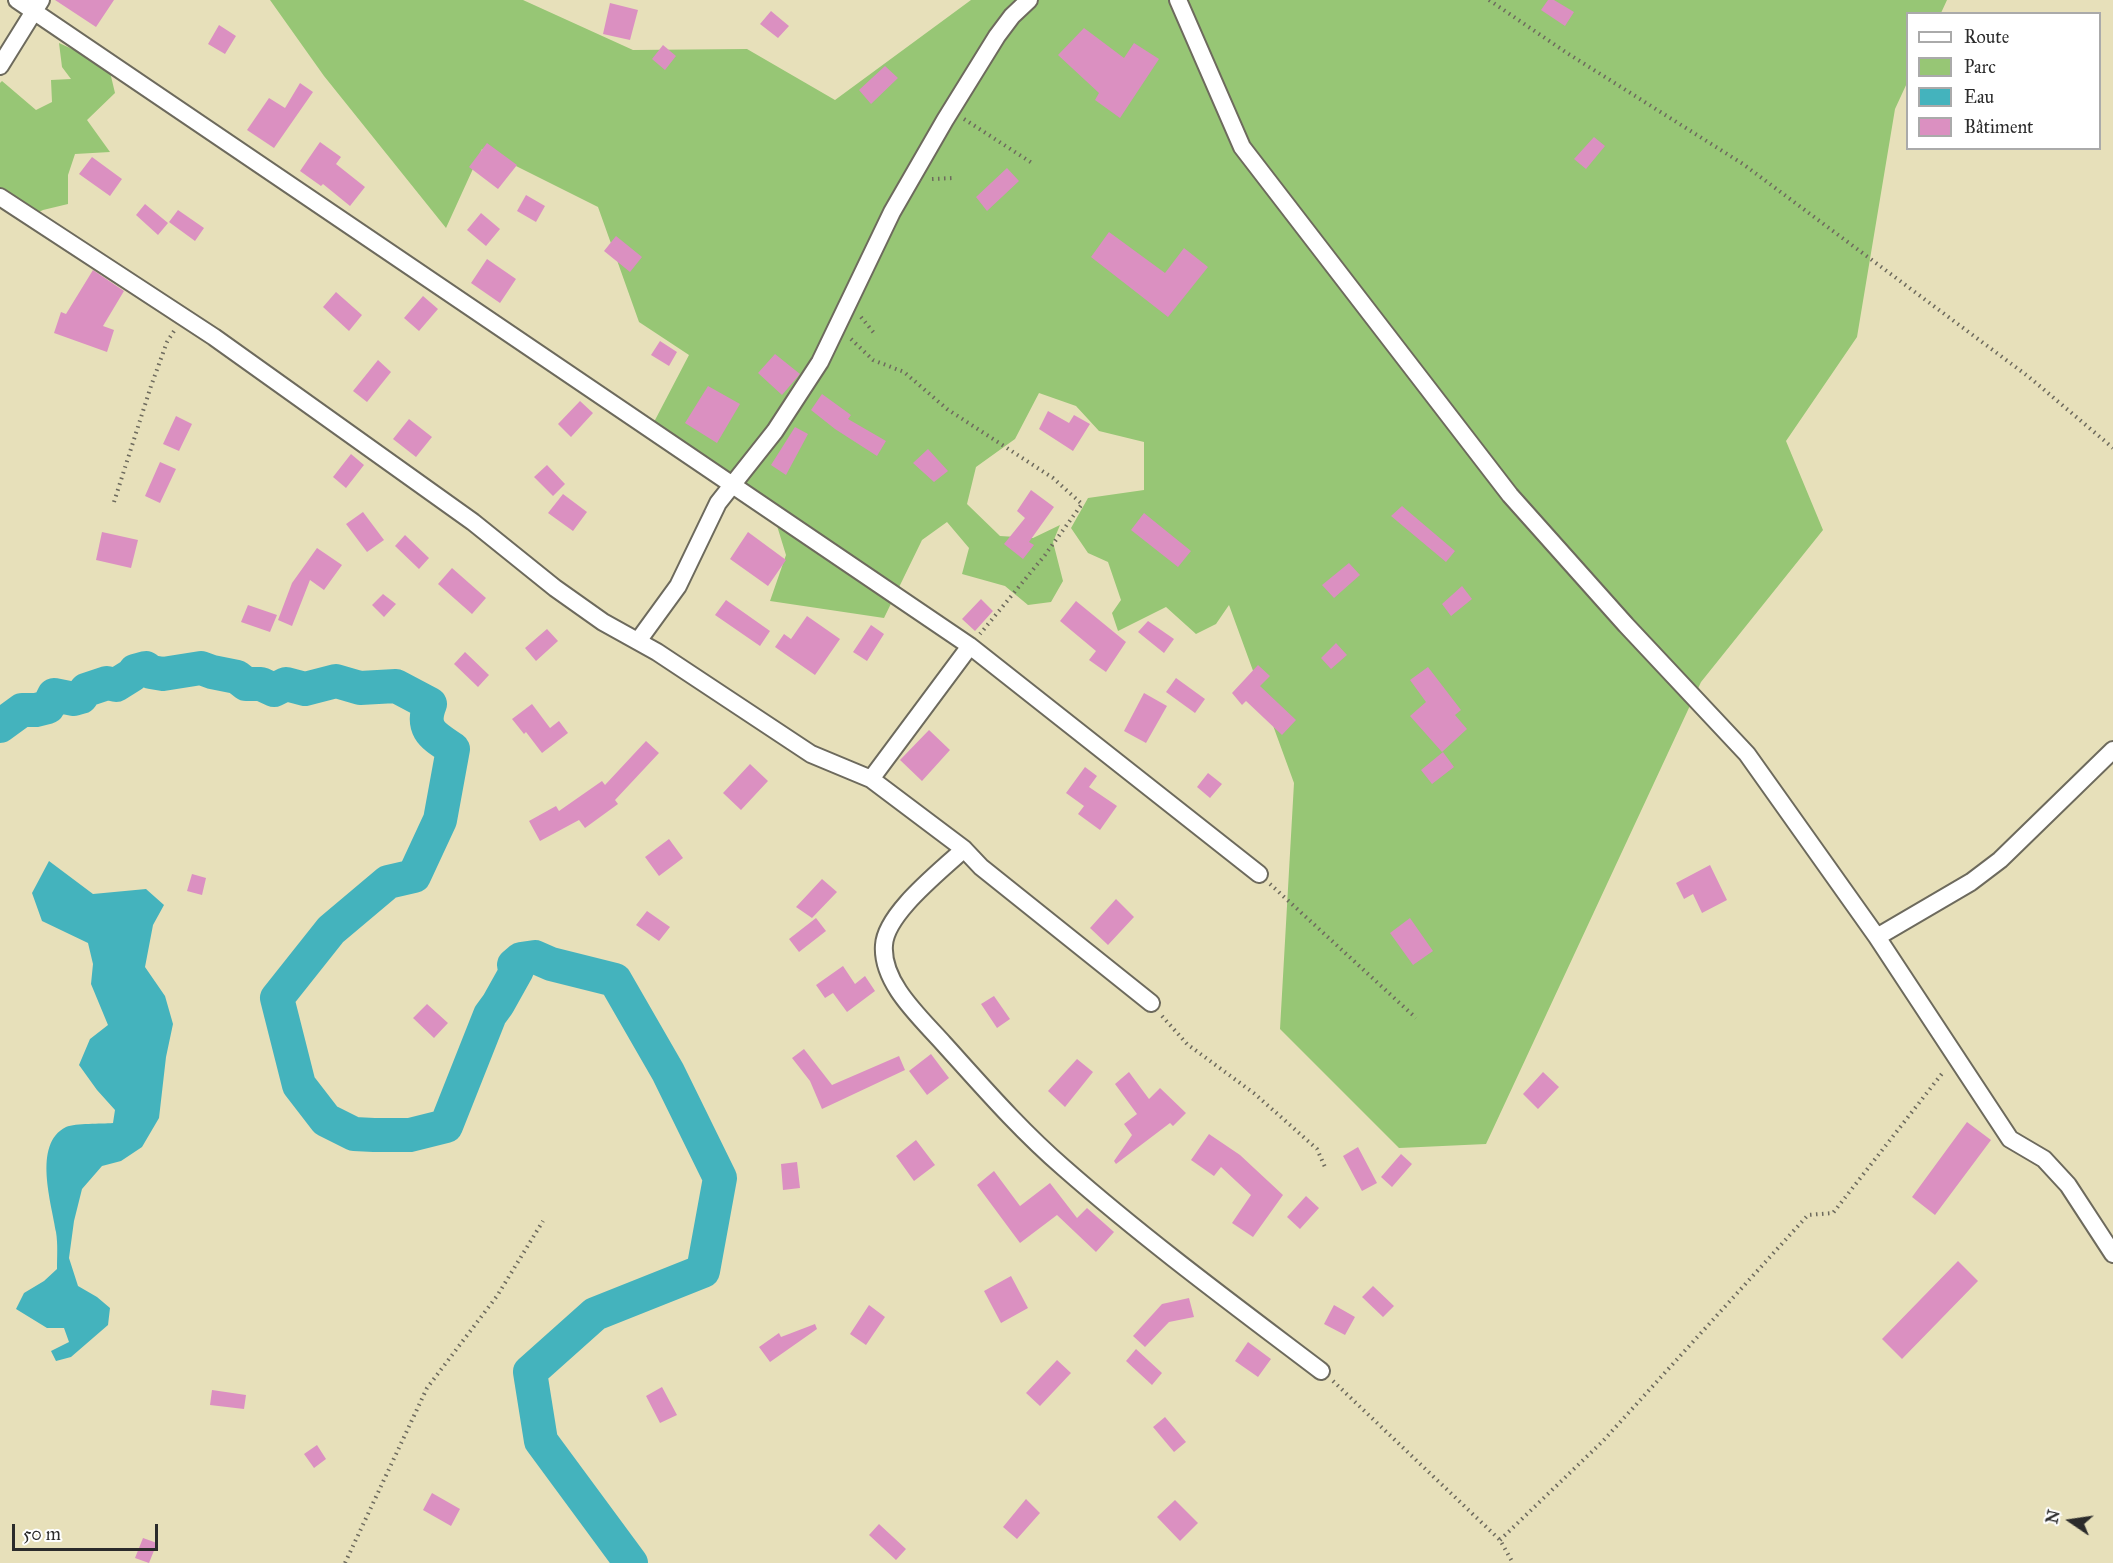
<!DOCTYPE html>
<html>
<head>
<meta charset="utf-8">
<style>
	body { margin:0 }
	#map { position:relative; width:2113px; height:1563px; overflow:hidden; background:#e7e0ba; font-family:"IM FELL Great Primer",serif }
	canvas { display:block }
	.legend { position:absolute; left:1906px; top:12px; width:195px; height:138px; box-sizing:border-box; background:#fff; border:2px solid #aaa; margin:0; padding:8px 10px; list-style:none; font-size:18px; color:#2b2b2b }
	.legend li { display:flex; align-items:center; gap:12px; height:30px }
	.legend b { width:30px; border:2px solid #aaa }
	.north { position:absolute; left:2041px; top:1491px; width:60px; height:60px; -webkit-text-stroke:4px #fff; paint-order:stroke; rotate:283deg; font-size:16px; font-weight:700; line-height:24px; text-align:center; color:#2b2b2b }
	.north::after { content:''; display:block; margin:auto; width:21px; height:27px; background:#2b2b2b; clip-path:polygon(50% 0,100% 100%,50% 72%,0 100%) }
	.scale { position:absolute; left:12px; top:1524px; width:146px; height:27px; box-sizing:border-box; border:3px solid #2b2b2b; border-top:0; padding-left:8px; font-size:18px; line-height:21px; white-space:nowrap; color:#2b2b2b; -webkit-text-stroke:4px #fff; paint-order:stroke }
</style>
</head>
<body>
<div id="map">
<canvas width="2113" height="1563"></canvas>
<ul class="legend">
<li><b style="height:8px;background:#fff"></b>Route</li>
<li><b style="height:16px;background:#97c675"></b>Parc</li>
<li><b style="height:16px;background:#44b3bd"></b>Eau</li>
<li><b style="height:16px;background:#db90c1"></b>Bâtiment</li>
</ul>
<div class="north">N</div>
<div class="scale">50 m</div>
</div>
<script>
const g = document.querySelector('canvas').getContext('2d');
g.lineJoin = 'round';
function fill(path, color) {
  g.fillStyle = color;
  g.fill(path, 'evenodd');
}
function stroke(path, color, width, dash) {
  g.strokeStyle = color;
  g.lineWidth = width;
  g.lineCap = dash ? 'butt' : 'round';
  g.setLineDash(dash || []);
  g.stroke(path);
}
fill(new Path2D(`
	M270,0H523L633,50L747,49L835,100L971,0H1947L1941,13L1908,14L1907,83L1895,109L1857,337L1786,441L1823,530L1701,682L1486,1144L1399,1148L1280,1029L1294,783L1229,605L1216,624L1196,634L1166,607L1118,631L1112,613L1121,600L1108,562L1088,553L1071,528L1088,498L1144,490V442L1099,431L1076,406L1039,393L1015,439L976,467L967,504L1000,536L1033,538L1060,525L1053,542L1063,581L1051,602L1028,605L1005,586L962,574L969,548L947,522L922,540L884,618L770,601L786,555L770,503L654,422L689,355L639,322L598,207L482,149L446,228L324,76Z
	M59,43L92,58L110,72L115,93L87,120L110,152L75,154L68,175V204L43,210L23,220L0,194V83L2,81L36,110L52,102L51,80L71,79L62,67Z`), '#97c675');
fill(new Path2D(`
	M49,861L93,894L146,889L164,905L153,925L145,967L165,996L173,1024L166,1057L159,1118L142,1147L121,1161L102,1166L82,1189L74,1221L69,1258L78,1286L97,1297L110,1308L108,1325L71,1357L56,1361L51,1351L69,1342L64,1328H47L16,1309L24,1293L44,1281L57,1269C57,1257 58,1244 56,1232C52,1204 32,1144 66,1127C76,1123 101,1124 113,1123L115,1110L97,1090L79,1065L90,1039L108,1025L91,984L93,964L88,943L42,921L32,893Z`), '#44b3bd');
stroke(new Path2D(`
	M0,726L22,710H36L48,707L54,695L74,699L81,697L86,690L107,683L116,685L132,675L135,671L146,668L151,672L163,674L201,668L212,672L237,677L246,684H261L274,690L286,684L305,689L336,681L360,688L396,686L430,704C420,730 434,736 453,749L440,820L414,876L388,882L331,930L277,998L299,1085L326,1120L354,1134L374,1135H410L446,1126L490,1015L498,1004L517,970L514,965L521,959L535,957L551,964L615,980L668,1072L720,1178L703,1271L595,1314L530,1372L541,1441L631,1563`), '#44b3bd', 34);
fill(new Path2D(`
	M55,0H114L96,27Z
	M1548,0H1554L1574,12L1565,26L1541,10Z
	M610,3L638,10L630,40L603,34Z
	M771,11L789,26L778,38L760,24Z
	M219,25L236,36L225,54L208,44Z
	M1084,28L1124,58L1134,43L1159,59L1120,118L1095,100L1099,93L1058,55Z
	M663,45L676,56L665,70L652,59Z
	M885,66L898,78L871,104L859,90Z
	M300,83L313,92L274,148L247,130L269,98L285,108Z
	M1594,137L1605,146L1586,169L1574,159Z
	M320,142L341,157L336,164L365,187L350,206L323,184L321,186L300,171Z
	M487,143L517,165L498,189L469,167Z
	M92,157L122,179L110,196L79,174Z
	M1007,168L1019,181L987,211L976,197Z
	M526,195L545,206L536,222L517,211Z
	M145,204L168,223L158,235L136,215Z
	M178,210L204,228L195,241L169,222Z
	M481,213L500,229L486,246L467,230Z
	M1109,232L1165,273L1184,248L1208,267L1168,317L1091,257Z
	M616,236L642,257L630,272L604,251Z
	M487,259L516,279L500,303L471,283Z
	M93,270L124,291L103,326L114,330L107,352L54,333L61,312L66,314Z
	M336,292L362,315L349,331L323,307Z
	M423,296L438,309L419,331L404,318Z
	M660,341L677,352L669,366L651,355Z
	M775,354L800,374L782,395L758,373Z
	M378,360L391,372L367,402L353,391Z
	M708,386L740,404L717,443L685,423Z
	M822,394L851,415L848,419L886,441L877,456L835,429L811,410Z
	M580,401L593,413L571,437L558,424Z
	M1048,411L1069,423L1074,415L1090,424L1073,451L1039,429Z
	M176,416L192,424L179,451L163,444Z
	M409,419L432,437L416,457L393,439Z
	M795,427L808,434L786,475L771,465Z
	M928,449L948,471L934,482L913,463Z
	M351,454L364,465L346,488L333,477Z
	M160,462L176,469L160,503L145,496Z
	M547,465L565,484L553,496L534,477Z
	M1031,490L1054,507L1029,542L1034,545L1023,559L1004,544L1025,518L1017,511Z
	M563,494L587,512L573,531L548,513Z
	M1402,506L1455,551L1446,562L1391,516Z
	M363,512L384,540L367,552L346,524Z
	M1144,513L1191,551L1178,567L1131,530Z
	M102,532L138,540L131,568L96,560Z
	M748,532L786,560L768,586L730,559Z
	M405,535L429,558L419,569L395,546Z
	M317,548L342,565L324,590L310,580L292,626L278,620L292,583Z
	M1349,563L1360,575L1334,598L1322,585Z
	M452,568L486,598L472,614L438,584Z
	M1462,586L1472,599L1451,616L1442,604Z
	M383,594L396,604L384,617L372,605Z
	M981,599L993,611L975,631L962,619Z
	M726,600L770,631L760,646L715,615Z
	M1076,601L1126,642L1106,672L1089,660L1096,651L1060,621Z
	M248,605L277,615L270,632L241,622Z
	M807,616L840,639L815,675L775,647L784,634L791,639Z
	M1148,621L1174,639L1164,653L1138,632Z
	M871,625L884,634L867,661L853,652Z
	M547,629L558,641L536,661L525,648Z
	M1336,643L1347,655L1331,669L1321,658Z
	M465,652L489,675L478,687L454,664Z
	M1258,665L1270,676L1260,686L1296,720L1282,735L1246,701L1242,705L1232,693Z
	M1428,667L1461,710L1455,715L1467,729L1442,752L1410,716L1426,702L1410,680Z
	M1176,678L1205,699L1195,713L1166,692Z
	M1144,693L1167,706L1146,743L1124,731Z
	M532,704L550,728L559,721L568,733L542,753L526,732L524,734L512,719Z
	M929,730L950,750L922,781L900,760Z
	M646,741L659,753L615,800L618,804L585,828L579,820L540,841L529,821L556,806L559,811L602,781L605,785Z
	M1443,752L1454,767L1432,784L1421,770Z
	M750,764L768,781L741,810L723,793Z
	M1085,767L1097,776L1089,787L1117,806L1100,830L1078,814L1084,806L1066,793Z
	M1208,773L1222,784L1210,798L1197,787Z
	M669,839L683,858L659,876L645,857Z
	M1710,865L1727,900L1702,913L1693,894L1684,899L1676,883Z
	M192,874L206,878L202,895L187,891Z
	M822,879L837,892L812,918L796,907Z
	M1116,899L1134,917L1108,945L1090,928Z
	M647,911L670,927L659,941L636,925Z
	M816,918L826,931L799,952L789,939Z
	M1410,918L1433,951L1413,965L1390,933Z
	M843,966L855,984L865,976L875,991L847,1012L833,993L825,998L816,985Z
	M994,996L1010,1019L997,1028L981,1004Z
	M427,1004L448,1023L434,1038L413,1018Z
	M804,1049L832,1085L899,1056L905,1070L822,1109L810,1081L792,1058Z
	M931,1054L949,1078L927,1095L909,1071Z
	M1077,1059L1093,1072L1065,1107L1048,1091Z
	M1129,1072L1149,1099L1160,1088L1186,1113L1173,1126L1170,1123L1116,1164L1114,1161L1132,1135L1124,1124L1137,1114L1115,1084Z
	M1543,1072L1559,1087L1538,1109L1523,1094Z
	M1967,1122L1991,1140L1935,1215L1912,1197Z
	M1209,1134L1240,1155L1283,1195L1253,1237L1232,1223L1251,1195L1221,1167L1214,1176L1191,1160Z
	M916,1140L935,1165L914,1181L896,1156Z
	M1358,1147L1377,1183L1362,1191L1343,1156Z
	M1401,1154L1412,1164L1392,1187L1381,1177Z
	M797,1162L800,1188L783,1190L781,1164Z
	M994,1171L1020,1206L1050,1183L1077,1218L1087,1208L1114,1232L1096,1252L1057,1215L1020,1243L977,1185Z
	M1306,1196L1319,1208L1300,1229L1287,1217Z
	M1958,1261L1978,1281L1902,1359L1882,1339Z
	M1011,1276L1028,1308L1001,1323L984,1291Z
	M1373,1286L1394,1306L1383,1317L1362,1297Z
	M1189,1298L1194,1317L1169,1322L1145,1347L1133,1336L1162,1304Z
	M869,1305L885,1317L866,1345L850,1334Z
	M1334,1305L1355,1317L1345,1335L1324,1324Z
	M815,1324L817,1329L770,1362L759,1347L779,1333L781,1337Z
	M1248,1342L1271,1359L1258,1377L1235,1361Z
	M1136,1349L1162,1373L1152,1385L1126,1361Z
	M1057,1360L1071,1373L1040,1406L1026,1393Z
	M662,1387L677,1415L660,1423L646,1396Z
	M212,1390L246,1395L244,1409L210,1405Z
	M1165,1417L1186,1442L1174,1452L1153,1427Z
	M317,1445L326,1459L314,1468L304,1454Z
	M432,1493L460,1509L451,1526L423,1510Z
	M1026,1499L1040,1513L1017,1539L1003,1527Z
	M1175,1500L1198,1523L1180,1541L1157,1517Z
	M879,1524L906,1549L896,1560L869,1535Z
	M143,1538L157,1543L149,1563L135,1558Z`), '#db90c1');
const minor = new Path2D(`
	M17,0L970,646L1259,874
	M1178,0L1242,147L1510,495L1626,625L1747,754L1877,937L2010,1139L2044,1159L2068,1185L2113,1254
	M0,66L41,0
	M0,197L214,337L473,522L555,588L603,622L657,652L811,754L871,779L964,849L981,867L1151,1003
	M638,641L678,586L718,503L775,431L820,362L892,212L945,120L997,36L1012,16L1029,0
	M871,779L970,646
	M964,849C941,871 886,913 884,945C881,983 921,1018 944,1044C982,1086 1020,1130 1064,1168C1146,1240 1234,1305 1321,1371
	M1877,937L1971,882L2000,860L2113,750`);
stroke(minor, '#6d6a5d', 20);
stroke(new Path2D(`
	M1489,0L1567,53L1743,164L2029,377L2113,448
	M964,119L1032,163
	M932,179L953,178
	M861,317L874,333
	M851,339L873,360L904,372L947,409L1053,478L1082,504L1045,555L980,634
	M114,502L151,386L167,342L174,331
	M1270,884L1416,1018
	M1162,1016L1187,1044L1255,1094L1317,1149L1325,1167
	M1333,1381L1500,1540L1513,1563
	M1500,1540L1603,1441L1808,1215L1833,1213L1944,1071
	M345,1563L427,1388L497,1296L543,1221`), '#6d6a5d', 4, [1.5, 4.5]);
stroke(minor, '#fff', 16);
</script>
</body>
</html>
